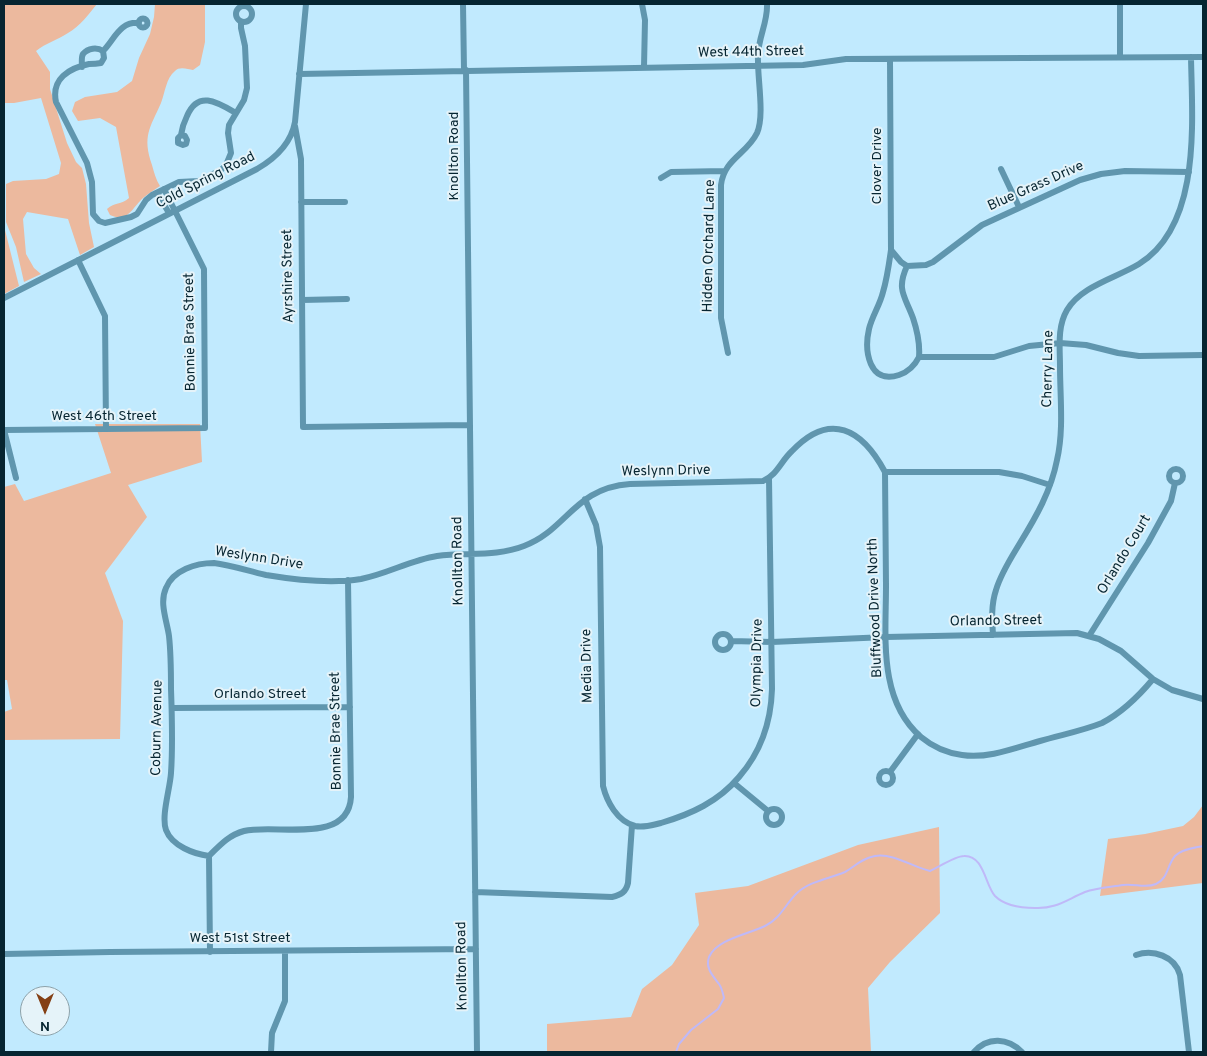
<!DOCTYPE html>
<html>
<head>
<meta charset="utf-8">
<style>
	body { margin:0 }
	#map { position:relative; width:1207px; height:1056px; overflow:hidden; background:#c1eafe; font-family:Overpass,sans-serif }
	canvas { display:block }
	.frame { position:absolute; inset:0; border:5px solid #062531; pointer-events:none }
	.north { position:absolute; left:20px; top:986px; width:50px; height:50px; box-sizing:border-box; background:#e5f3f9; border:1px solid #8ca1a9; border-radius:50%; rotate:180deg; font-size:14px; font-weight:700; line-height:20px; text-align:center; color:#062531 }
	.north::after { content:''; display:block; margin:auto; width:18px; height:22px; background:#844015; clip-path:polygon(50% 0,100% 100%,50% 72%,0 100%) }
</style>
</head>
<body>
<div id="map">
<canvas width="1207" height="1056"></canvas>
<div class="frame"></div>
<div class="north">N</div>
</div>
<script>
const g = document.querySelector('canvas').getContext('2d');
g.lineJoin = 'round';
function fill(path, color) {
  g.fillStyle = color;
  g.fill(path, 'evenodd');
}
function stroke(path, color, width, dash) {
  g.strokeStyle = color;
  g.lineWidth = width;
  g.lineCap = dash ? 'butt' : 'round';
  g.setLineDash(dash || []);
  g.stroke(path);
}
function drawText(font, color, halo, rows, align = 'center') {
  g.font = font + ' Overpass,sans-serif';
  g.lineWidth = 4;
  g.setLineDash([]);
  g.textBaseline = 'middle';
  g.strokeStyle = halo;
  g.fillStyle = color;
  for (const [text, x, y, turn = 0] of rows) {
    g.save();
    g.translate(x, y);
    g.rotate((+turn || 0) * Math.PI / 180);
    g.textAlign = isNaN(turn) ? turn : align;
    if (halo) g.strokeText(text, 0, 0);
    g.fillText(text, 0, 0);
    g.restore();
  }
}
fill(new Path2D(`
	M4,4H97C89,14 80,26 68,33C57,40 46,43 36,51L50,72V89L67,143L76,162L82,168L86,184L89,223L94,247L80,255L68,219L27,212L23,219L26,254L34,268L41,274L24,282L16,247L6,222V184L13,181L46,179L59,174L61,163L41,98L14,103H4Z
	M155,4H205V42L200,65L193,70C188,69 179,66 175,71C166,78 165,93 161,103C150,128 142,136 152,165C154,172 156,180 160,186C154,190 148,194 143,198C132,208 128,223 110,215L107,209C115,202 121,205 129,198L116,127L100,118L78,121L72,111L75,102L85,97L117,92L132,81L139,58L150,34L154,17Z
	M4,226L19,286L4,294Z
	M95,424H200L202,462L128,485L147,517L105,573L123,621L120,739L4,740V712L12,709L7,680H4V487L15,484L24,501L111,473Z
	M1203,805V883L1100,896L1108,839L1145,834L1183,826L1194,817Z
	M939,827L940,913L890,962L868,988L871,1052H547V1024L631,1017L642,989L672,965L699,925L695,893L748,886L858,845Z`), '#ecb99e');
stroke(new Path2D(`
	M676,1052L679,1044L691,1030L718,1009L724,998C723,994 722,988 719,984C713,976 705,968 709,957C717,939 749,934 765,926C780,919 785,905 796,894C809,881 829,879 845,872C856,866 860,859 875,856C894,853 912,867 930,871C939,867 955,856 964,856C984,855 985,885 995,896C1005,906 1022,908 1035,908C1056,909 1066,900 1085,892C1096,888 1111,887 1123,885C1134,883 1145,889 1156,884C1168,879 1167,865 1175,856C1182,849 1194,848 1203,846`), '#bfb9f8', 2);
stroke(new Path2D(`
	M463,4L464,70
	M642,4L645,20L644,67
	M1120,4V57
	M236 14a8 8 0 1 1 16 0a8 8 0 1 1-16 0Z
	M138.5 23a4.5 4.5 0 1 1 9 0a4.5 4.5 0 1 1-9 0Z
	M103,51L104,58L101,63C96,64 93,64 89,64C69,68 51,79 56,102L87,163L92,182L93,214L99,221L105,223L131,217L137,214L146,200L152,195L179,182L199,181L221,170L226,165L231,153L228,133L229,125L244,100L247,88L245,46L241,28V22
	M103,51C114,40 120,21 139,23
	M890,59L891,250L901,262L907,266L926,265L933,262L982,225L1080,180L1101,174L1125,171L1189,172
	M82,67C82,63 81,57 83,54C88,48 97,47 103,51
	M466,70L477,1052
	M299,74L803,65L846,59L1203,57
	M295,126L301,159L303,427L470,425
	M181,135L185,136L187,140L186,144L183,145L178,143V138L181,135C182,128 184,122 187,116C198,90 217,102 236,113
	M1001,169L1019,207
	M661,178L671,172L724,171
	M157,193L169,213
	M301,202H345
	M891,250C889,264 887,279 883,292C880,305 872,316 869,329C864,351 869,385 899,375C908,372 915,365 919,357C920,345 917,330 913,318C905,296 896,290 907,266
	M78,260L105,316L106,429
	M4,298L257,169C276,158 291,144 295,122L306,4
	M302,300L347,299
	M728,353L721,318V185C724,159 747,154 757,133C765,115 757,77 758,56C758,38 768,22 767,4
	M919,357H994L1029,346L1060,343L1086,345L1118,353L1139,356L1203,355
	M4,430L205,428L204,269L164,189
	M4,430L16,478
	M1169 476a7 7 0 1 1 14 0a7 7 0 1 1-14 0Z
	M885,472C885,510 886,548 886,586C886,637 878,700 921,737C933,747 947,753 962,755C988,759 1015,748 1040,741C1060,735 1082,731 1102,723C1123,712 1138,697 1153,679
	M585,499L596,525L600,547L603,786C607,802 617,821 635,826C644,828 652,825 661,823C691,814 718,802 739,777C760,753 771,722 772,689L769,478
	M715 642a8 8 0 1 1 16 0a8 8 0 1 1-16 0Z
	M993,635C992,620 991,605 996,590C1001,573 1011,558 1020,543C1036,517 1051,491 1057,460C1064,430 1060,397 1060,366C1060,348 1057,327 1067,310C1081,286 1116,278 1139,264C1202,225 1192,120 1191,57
	M1089,636L1148,543L1171,501L1175,483
	M731,641L772,642L886,637L1077,633L1099,639L1121,651L1153,679L1172,690L1203,699
	M172,708L350,707
	M879 778a7 7 0 1 1 14 0a7 7 0 1 1-14 0Z
	M890,772L918,734
	M734,783L768,811
	M766 817a8 8 0 1 1 16 0a8 8 0 1 1-16 0Z
	M209,856C194,854 172,846 166,830C161,816 170,789 171,773C173,745 172,717 171,689C171,672 171,654 169,636C167,621 159,603 166,588C173,570 196,563 214,563C231,565 248,571 266,575C296,580 331,584 361,579C387,574 411,560 437,556C466,552 496,557 524,546C567,530 574,488 630,484L763,481C777,475 781,461 792,451C830,411 862,429 885,472H999L1022,476L1050,485
	M475,892L612,897C621,895 626,892 628,883L632,825
	M210,952L209,856C220,845 229,835 244,831C275,823 348,846 351,797L348,580
	M4,954L110,952L476,949
	M1136,955C1153,949 1175,956 1180,975L1189,1052
	M271,1052L272,1033L285,1001V951
	M974,1052C988,1036 1008,1038 1022,1052`), '#6096ae', 6);
drawText('14px', '#062531', '#e5f3f9', [
	["West 44th Street",751,53,-1],
	["Knollton Road",455,156,-90],
	["Clover Drive",878,166,-90],
	["Cold Spring Road",206,181,-27],
	["Blue Grass Drive",1036,187,-24],
	["Hidden Orchard Lane",710,246,-89],
	["Ayrshire Street",289,276,-91],
	["Bonnie Brae Street",191,332,-91],
	["Cherry Lane",1049,369,-89],
	["West 46th Street",104,417],
	["Weslynn Drive",666,472,-1],
	["Orlando Court",1125,555,-59],
	["Weslynn Drive",259,559,9],
	["Knollton Road",459,561,-91],
	["Bluffwood Drive North",876,608,-92],
	["Orlando Street",996,622,-1],
	["Olympia Drive",758,663,-89],
	["Media Drive",588,666,-91],
	["Orlando Street",260,695],
	["Coburn Avenue",158,728,-89],
	["Bonnie Brae Street",337,731,-91],
	["West 51st Street",240,939],
	["Knollton Road",463,966,-91]
]);
</script>
</body>
</html>
